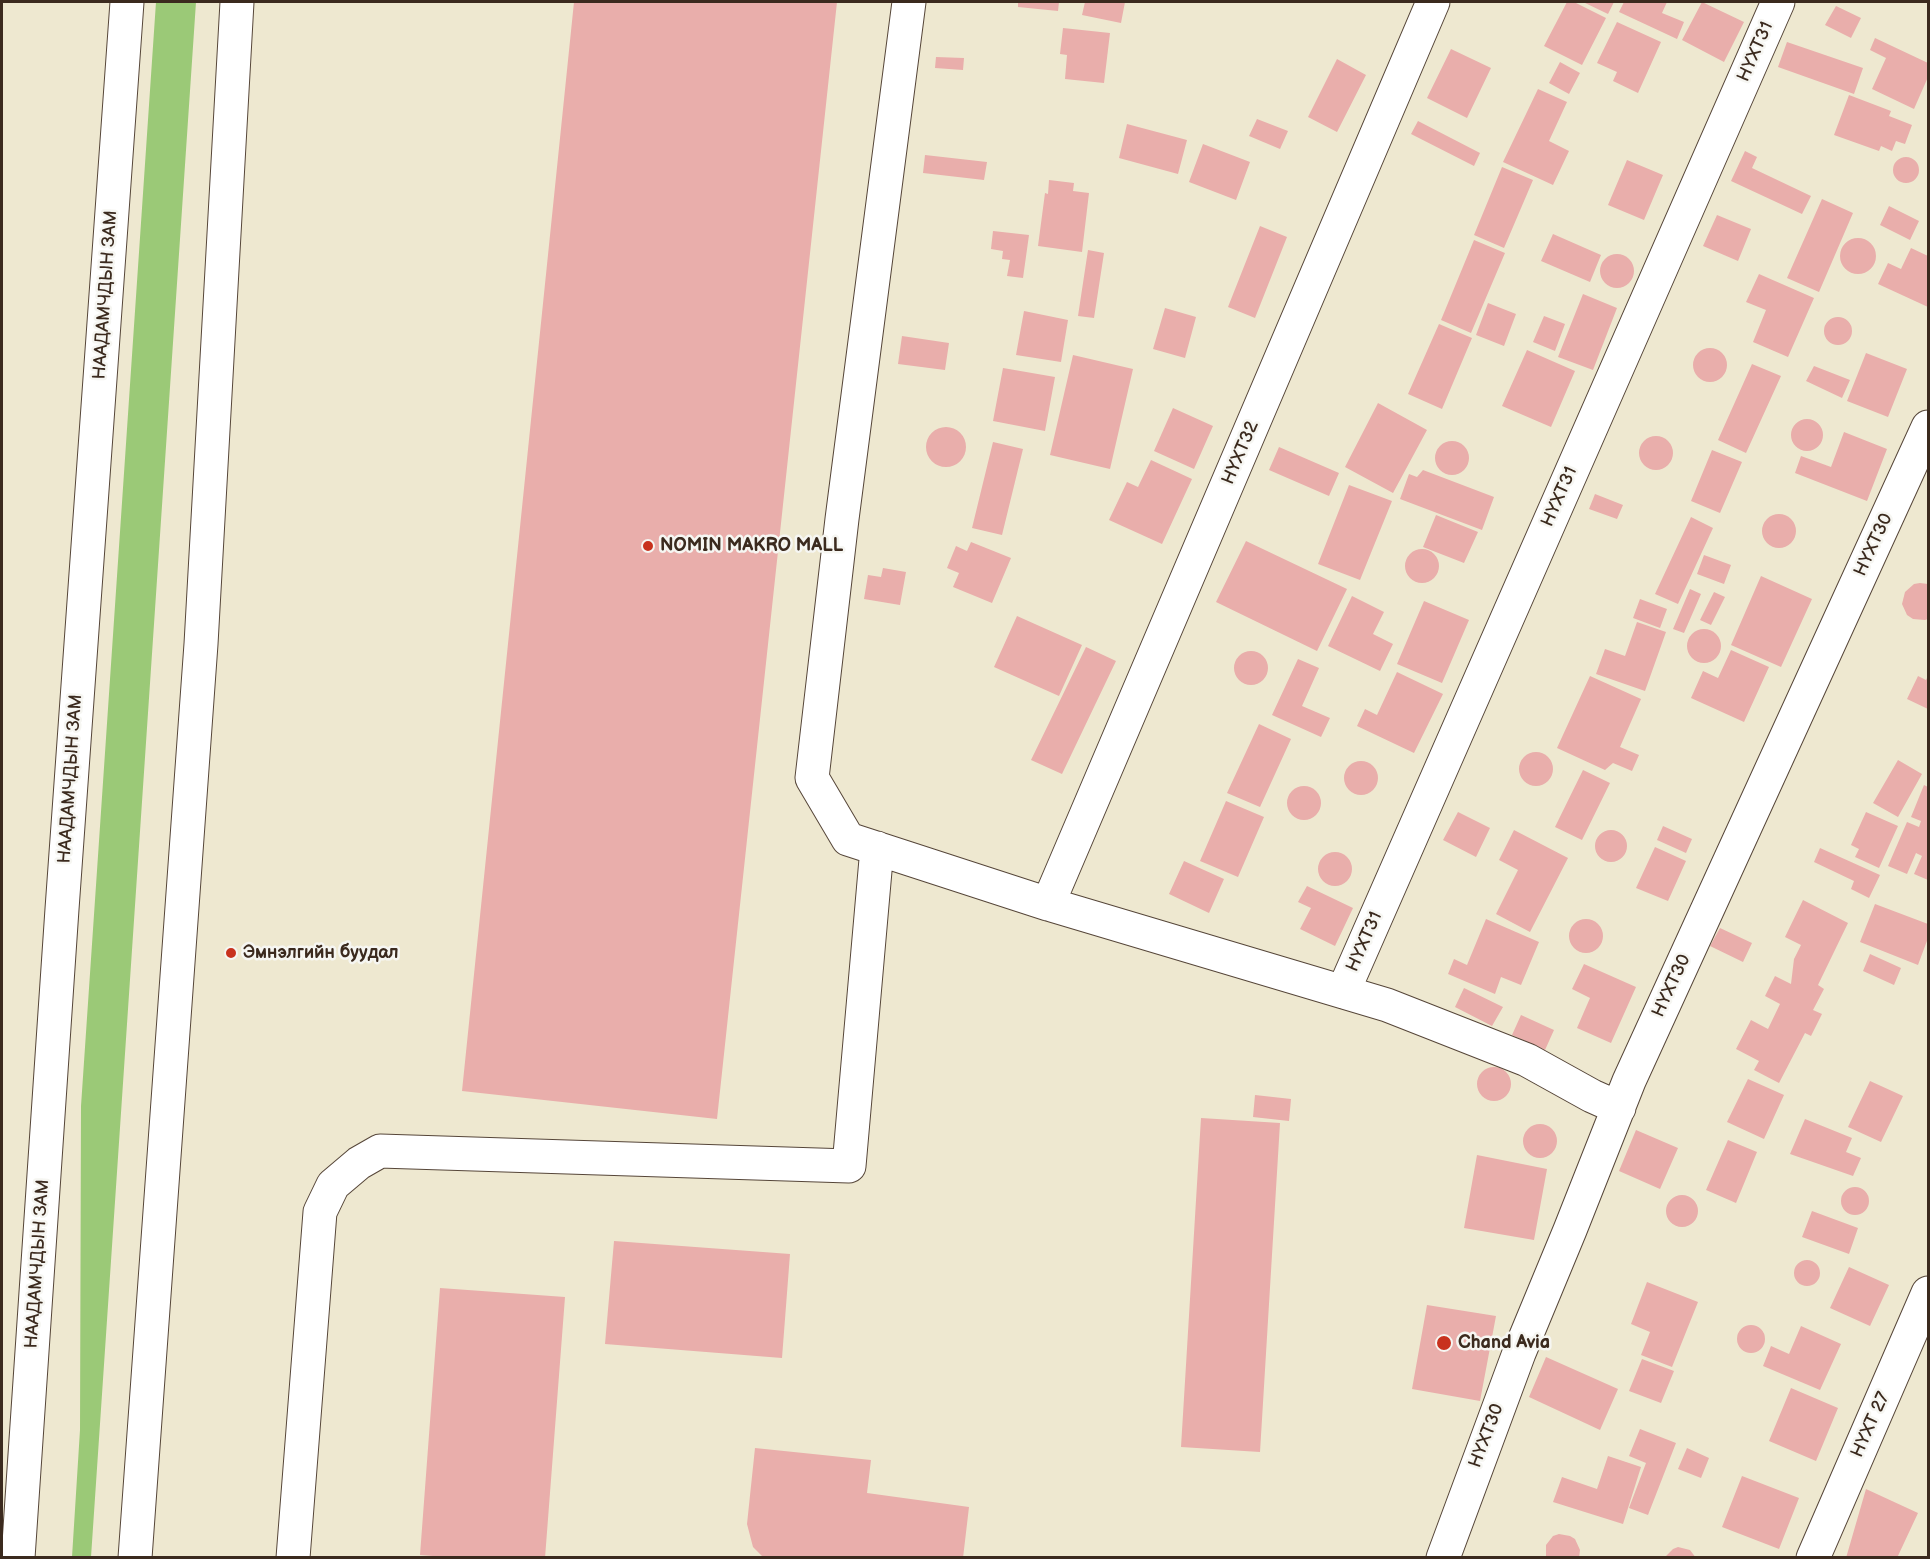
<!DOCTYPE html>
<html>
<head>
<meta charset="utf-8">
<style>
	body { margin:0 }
	#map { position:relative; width:1930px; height:1559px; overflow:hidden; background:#eee8d0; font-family:"Balsamiq Sans",sans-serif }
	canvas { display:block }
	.frame { position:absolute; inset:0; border:3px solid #3b2a1e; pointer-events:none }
</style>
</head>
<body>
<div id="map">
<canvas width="1930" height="1559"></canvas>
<div class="frame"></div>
</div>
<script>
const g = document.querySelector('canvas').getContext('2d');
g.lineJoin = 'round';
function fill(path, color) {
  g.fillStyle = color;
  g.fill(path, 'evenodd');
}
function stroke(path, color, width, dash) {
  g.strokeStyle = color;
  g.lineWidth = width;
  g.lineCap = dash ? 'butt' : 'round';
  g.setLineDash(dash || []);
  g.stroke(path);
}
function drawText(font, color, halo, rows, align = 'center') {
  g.font = font + ' "Balsamiq Sans",sans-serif';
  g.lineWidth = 5;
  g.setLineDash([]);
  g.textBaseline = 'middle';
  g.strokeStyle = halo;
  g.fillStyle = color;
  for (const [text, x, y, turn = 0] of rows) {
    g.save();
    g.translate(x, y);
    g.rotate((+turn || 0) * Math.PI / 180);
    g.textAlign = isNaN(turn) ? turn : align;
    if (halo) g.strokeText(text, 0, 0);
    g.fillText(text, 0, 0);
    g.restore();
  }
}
fill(new Path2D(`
	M156,2H196L91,1557H72L80,1430L81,1106Z`), '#9bc977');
fill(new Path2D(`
	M574,2H837L717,1119L462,1091Z
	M1018,2H1059L1058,11L1018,7Z
	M1085,2H1125L1121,23L1082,15Z
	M1567,2H1574L1606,18L1582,65L1544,46Z
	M1583,2H1614L1608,14Z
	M1624,2H1667L1662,13L1684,22L1677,39L1619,12Z
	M1702,2L1744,22L1724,62L1682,40Z
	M1836,6L1861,18L1851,38L1825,25Z
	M1617,22L1661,42L1638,93L1613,81L1617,72L1597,63Z
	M1063,28L1110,33L1104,83L1065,79L1067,55L1060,54Z
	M1875,38L1928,63V77L1914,109L1872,89L1886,58L1870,50Z
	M1787,42L1863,68L1854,94L1778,67Z
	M1451,49L1491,68L1467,118L1427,98Z
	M936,57L964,58L963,70L935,68Z
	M1337,59L1366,75L1337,132L1308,117Z
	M1560,62L1580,73L1569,94L1549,83Z
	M1538,89L1567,102L1549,141L1569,151L1553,185L1503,162Z
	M1849,95L1891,111L1889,116L1912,125L1905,144L1896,141L1892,151L1881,146L1879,151L1834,135Z
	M1257,119L1288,131L1280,149L1249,136Z
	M1418,121L1480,153L1474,166L1411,134Z
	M1127,124L1187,140L1178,174L1119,158Z
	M1203,144L1250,162L1236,200L1189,182Z
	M1745,151L1757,157L1752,168L1811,196L1802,214L1731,181Z
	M925,155L987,162L984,180L923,173Z
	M1893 170a13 13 0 1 1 26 0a13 13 0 1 1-26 0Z
	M1627,160L1663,175L1644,220L1608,205Z
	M1502,167L1533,180L1504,248L1474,235Z
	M1049,180L1074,183L1073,191L1089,193L1082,252L1038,246L1045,193L1048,194Z
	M1822,199L1853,213L1819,292L1787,278Z
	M1889,206L1919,221L1910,240L1880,225Z
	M1717,215L1751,229L1738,261L1703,246Z
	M1260,226L1287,237L1255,318L1228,307Z
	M993,231L1029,235L1023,278L1007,276L1010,260L1002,259L1003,251L991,249Z
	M1553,234L1601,255L1590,282L1541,261Z
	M1840 256a18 18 0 1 1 36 0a18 18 0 1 1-36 0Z
	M1474,240L1505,253L1471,333L1441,320Z
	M1911,248L1928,256V307L1878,284L1888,263L1901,269Z
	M1088,250L1104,253L1094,318L1078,316Z
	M1600 271a17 17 0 1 1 34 0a17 17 0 1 1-34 0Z
	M1759,274L1814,298L1788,357L1753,342L1766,310L1746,302Z
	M1583,294L1617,308L1593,370L1558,357Z
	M1488,303L1516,314L1504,346L1476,335Z
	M1165,308L1196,317L1185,358L1153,349Z
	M1024,311L1068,320L1061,362L1016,355Z
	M1544,316L1565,324L1555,351L1533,342Z
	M1824 331a14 14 0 1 1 28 0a14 14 0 1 1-28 0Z
	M1439,324L1472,338L1442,409L1408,394Z
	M902,336L949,343L945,370L898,364Z
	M1693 365a17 17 0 1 1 34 0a17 17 0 1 1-34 0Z
	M1527,350L1575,371L1551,427L1502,406Z
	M1866,353L1907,369L1888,417L1847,401Z
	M1073,355L1133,369L1110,469L1050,455Z
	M1752,364L1781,376L1746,453L1718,440Z
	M1814,366L1850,380L1842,398L1806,381Z
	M1003,368L1055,377L1045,431L993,421Z
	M1378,403L1427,430L1393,493L1345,467Z
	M1173,408L1213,426L1194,469L1154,451Z
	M1791 435a16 16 0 1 1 32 0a16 16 0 1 1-32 0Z
	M926 447a20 20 0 1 1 40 0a20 20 0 1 1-40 0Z
	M1844,432L1887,449L1867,501L1795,473L1801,456L1831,467Z
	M1639 453a17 17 0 1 1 34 0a17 17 0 1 1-34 0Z
	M1435 458a17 17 0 1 1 34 0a17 17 0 1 1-34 0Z
	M993,442L1023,449L1002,535L972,528Z
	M1279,447L1339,473L1329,496L1269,470Z
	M1712,450L1742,462L1720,513L1691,501Z
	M1151,460L1192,479L1162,544L1109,520L1127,482L1138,487Z
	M1423,470L1494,497L1482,530L1400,499L1409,474L1417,477Z
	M1349,485L1392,501L1360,580L1318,564Z
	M1595,494L1623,505L1617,519L1589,509Z
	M1762 531a17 17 0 1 1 34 0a17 17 0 1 1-34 0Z
	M1436,515L1478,532L1464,563L1423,547Z
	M1691,517L1713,528L1678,604L1655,594Z
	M1246,541L1347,589L1317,651L1216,602Z
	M971,542L1011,558L992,603L953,587L959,573L947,568L956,546L967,551Z
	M1405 566a17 17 0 1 1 34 0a17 17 0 1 1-34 0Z
	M1704,555L1731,565L1724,584L1697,574Z
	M883,568L906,572L900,605L864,599L868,575L881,577Z
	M1761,576L1812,599L1781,667L1731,645Z
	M1920,583L1928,584V619L1925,620L1913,619L1907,615L1902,604L1905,592L1914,584Z
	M1690,589L1701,594L1684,633L1673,629Z
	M1714,592L1725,597L1711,625L1700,620Z
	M1352,596L1384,612L1373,634L1393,644L1380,671L1328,646Z
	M1640,599L1667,609L1660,628L1633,618Z
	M1424,601L1469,620L1442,683L1397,664Z
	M1017,616L1082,645L1059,696L994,667Z
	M1637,622L1666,632L1645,691L1596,674L1605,649L1625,656Z
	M1687 646a17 17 0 1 1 34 0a17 17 0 1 1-34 0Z
	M1086,647L1116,661L1062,774L1031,760Z
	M1731,650L1769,667L1744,722L1691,698L1703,671L1718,678Z
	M1234 668a17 17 0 1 1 34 0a17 17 0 1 1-34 0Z
	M1298,659L1319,668L1302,706L1330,718L1321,737L1272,715Z
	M1397,672L1443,694L1414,753L1357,726L1365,709L1377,715Z
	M1590,676L1641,699L1620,747L1639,755L1632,771L1613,763L1605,770L1557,748Z
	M1918,676L1926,680L1928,676V709L1907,699Z
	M1259,724L1291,739L1260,807L1227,793Z
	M1519 769a17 17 0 1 1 34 0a17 17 0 1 1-34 0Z
	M1898,760L1922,774L1898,817L1873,803Z
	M1344 778a17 17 0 1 1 34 0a17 17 0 1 1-34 0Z
	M1583,770L1610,783L1582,840L1555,827Z
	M1924,785L1928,787V880L1914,874L1922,856L1916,853L1907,874L1888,866L1907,822L1919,827L1921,821L1911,817Z
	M1287 803a17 17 0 1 1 34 0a17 17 0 1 1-34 0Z
	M1226,801L1264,817L1238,877L1200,861Z
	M1458,812L1490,828L1476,857L1443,840Z
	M1866,812L1898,826L1879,868L1855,857L1859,849L1851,845Z
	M1663,826L1692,839L1686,853L1657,840Z
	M1595 846a16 16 0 1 1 32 0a16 16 0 1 1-32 0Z
	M1514,830L1568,858L1530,932L1496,914L1518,870L1499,860Z
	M1655,847L1686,861L1668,901L1636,888Z
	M1820,848L1880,875L1869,898L1851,889L1854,881L1814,862Z
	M1318 869a17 17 0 1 1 34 0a17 17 0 1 1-34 0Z
	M1184,861L1224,879L1209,913L1169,894Z
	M1307,886L1353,908L1335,946L1300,929L1311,908L1298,902Z
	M1803,900L1848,923L1818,985L1824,989L1813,1010L1822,1014L1811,1036L1805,1033L1779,1083L1754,1070L1759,1061L1736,1049L1751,1020L1768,1029L1780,1004L1765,996L1775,976L1791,984L1794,959L1801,945L1785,937Z
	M1875,904L1928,924V938L1918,965L1860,942Z
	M1486,919L1539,942L1521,985L1501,977L1495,994L1448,974L1454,959L1467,965Z
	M1569 936a17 17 0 1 1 34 0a17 17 0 1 1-34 0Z
	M1720,928L1752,943L1743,962L1710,946Z
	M1870,954L1901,968L1894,985L1863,971Z
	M1584,964L1636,987L1611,1043L1577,1028L1590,998L1572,989Z
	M1464,988L1503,1007L1492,1026L1455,1007Z
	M1521,1015L1554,1030L1545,1050L1512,1035Z
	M1477 1084a17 17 0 1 1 34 0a17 17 0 1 1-34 0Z
	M1748,1079L1784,1095L1764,1139L1727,1122Z
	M1870,1081L1903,1096L1881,1142L1848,1127Z
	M1255,1095L1291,1099L1289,1121L1253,1117Z
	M1201,1118L1280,1123L1260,1452L1181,1447Z
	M1805,1119L1852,1138L1846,1152L1861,1158L1853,1176L1790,1154Z
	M1523 1141a17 17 0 1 1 34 0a17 17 0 1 1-34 0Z
	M1636,1130L1678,1148L1660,1189L1619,1171Z
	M1728,1140L1757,1152L1736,1203L1706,1190Z
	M1477,1155L1547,1169L1534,1240L1464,1228Z
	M1841 1201a14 14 0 1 1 28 0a14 14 0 1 1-28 0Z
	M1666 1211a16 16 0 1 1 32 0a16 16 0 1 1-32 0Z
	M1812,1211L1858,1228L1849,1254L1802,1237Z
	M614,1241L790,1254L782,1358L605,1344Z
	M1794 1273a13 13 0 1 1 26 0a13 13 0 1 1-26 0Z
	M1849,1267L1889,1285L1870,1326L1830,1308Z
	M1647,1282L1698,1302L1672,1367L1641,1355L1650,1332L1631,1324Z
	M440,1288L565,1297L545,1558H458L420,1555Z
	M1427,1305L1496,1316L1480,1401L1412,1389Z
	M1737 1339a14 14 0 1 1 28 0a14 14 0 1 1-28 0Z
	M1801,1326L1841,1344L1820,1390L1763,1366L1771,1346L1789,1354Z
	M1546,1357L1618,1389L1600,1430L1529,1397Z
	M1642,1359L1674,1371L1661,1403L1629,1391Z
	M1791,1388L1838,1408L1816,1461L1769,1441Z
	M1640,1429L1676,1443L1648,1515L1629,1508L1646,1463L1629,1456Z
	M755,1448L871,1460L867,1493L969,1507L963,1558H764L753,1547L747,1524Z
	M1687,1448L1709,1458L1701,1478L1678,1469Z
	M1608,1456L1641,1467L1623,1524L1553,1502L1562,1477L1597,1489Z
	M1742,1476L1799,1498L1779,1549L1722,1527Z
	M1866,1489L1918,1513L1897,1558H1846Z
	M1559,1534L1570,1536L1575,1539L1580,1550L1579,1558H1546V1545L1553,1536Z
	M1678,1547L1690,1550L1696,1558H1664L1673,1549Z`), '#e9aeab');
const minor = new Path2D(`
	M909,2L842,519L812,778L848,839L1048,904L1387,1005L1527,1060L1592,1096L1619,1108
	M1048,904L1433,2
	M1343,992L1778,2
	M293,1558L320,1212L333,1185L359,1163L380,1151L849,1166L877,848
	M1443,1558L1519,1353L1570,1230L1629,1081L1928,427
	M1813,1558L1928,1293`);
const highway = new Path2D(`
	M18,1558L62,909L127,2
	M135,1558L201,644L237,2`);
stroke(minor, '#564639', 35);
stroke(highway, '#564639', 35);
stroke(minor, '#fff', 33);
stroke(highway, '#fff', 33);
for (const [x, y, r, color] of [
	[648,546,6,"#c8321e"],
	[231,953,6,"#c8321e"],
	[1444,1343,8,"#c8321e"]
]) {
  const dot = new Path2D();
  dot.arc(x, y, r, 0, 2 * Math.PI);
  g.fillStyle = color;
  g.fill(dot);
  stroke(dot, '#f6f6f2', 2);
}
drawText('18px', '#3b2a1e', '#f6f6f2', [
	["НҮХТ31",1756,52,-66],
	["НААДАМЧДЫН ЗАМ",106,295,-86],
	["НҮХТ32",1241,453,-67],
	["НҮХТ31",1560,497,-66],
	["НҮХТ30",1874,545,-65],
	["НААДАМЧДЫН ЗАМ",71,779,-86],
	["НҮХТ31",1365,942,-66],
	["НҮХТ30",1672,986,-65],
	["НААДАМЧДЫН ЗАМ",38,1264,-86],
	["НҮХТ 27",1871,1425,-66],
	["НҮХТ30",1487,1436,-69]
]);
drawText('bold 18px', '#3b2a1e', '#f6f6f2', [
	["NOMIN MAKRO MALL",660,546],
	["Эмнэлгийн буудал",243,953],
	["Chand Avia",1458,1343]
], 'left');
</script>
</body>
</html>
